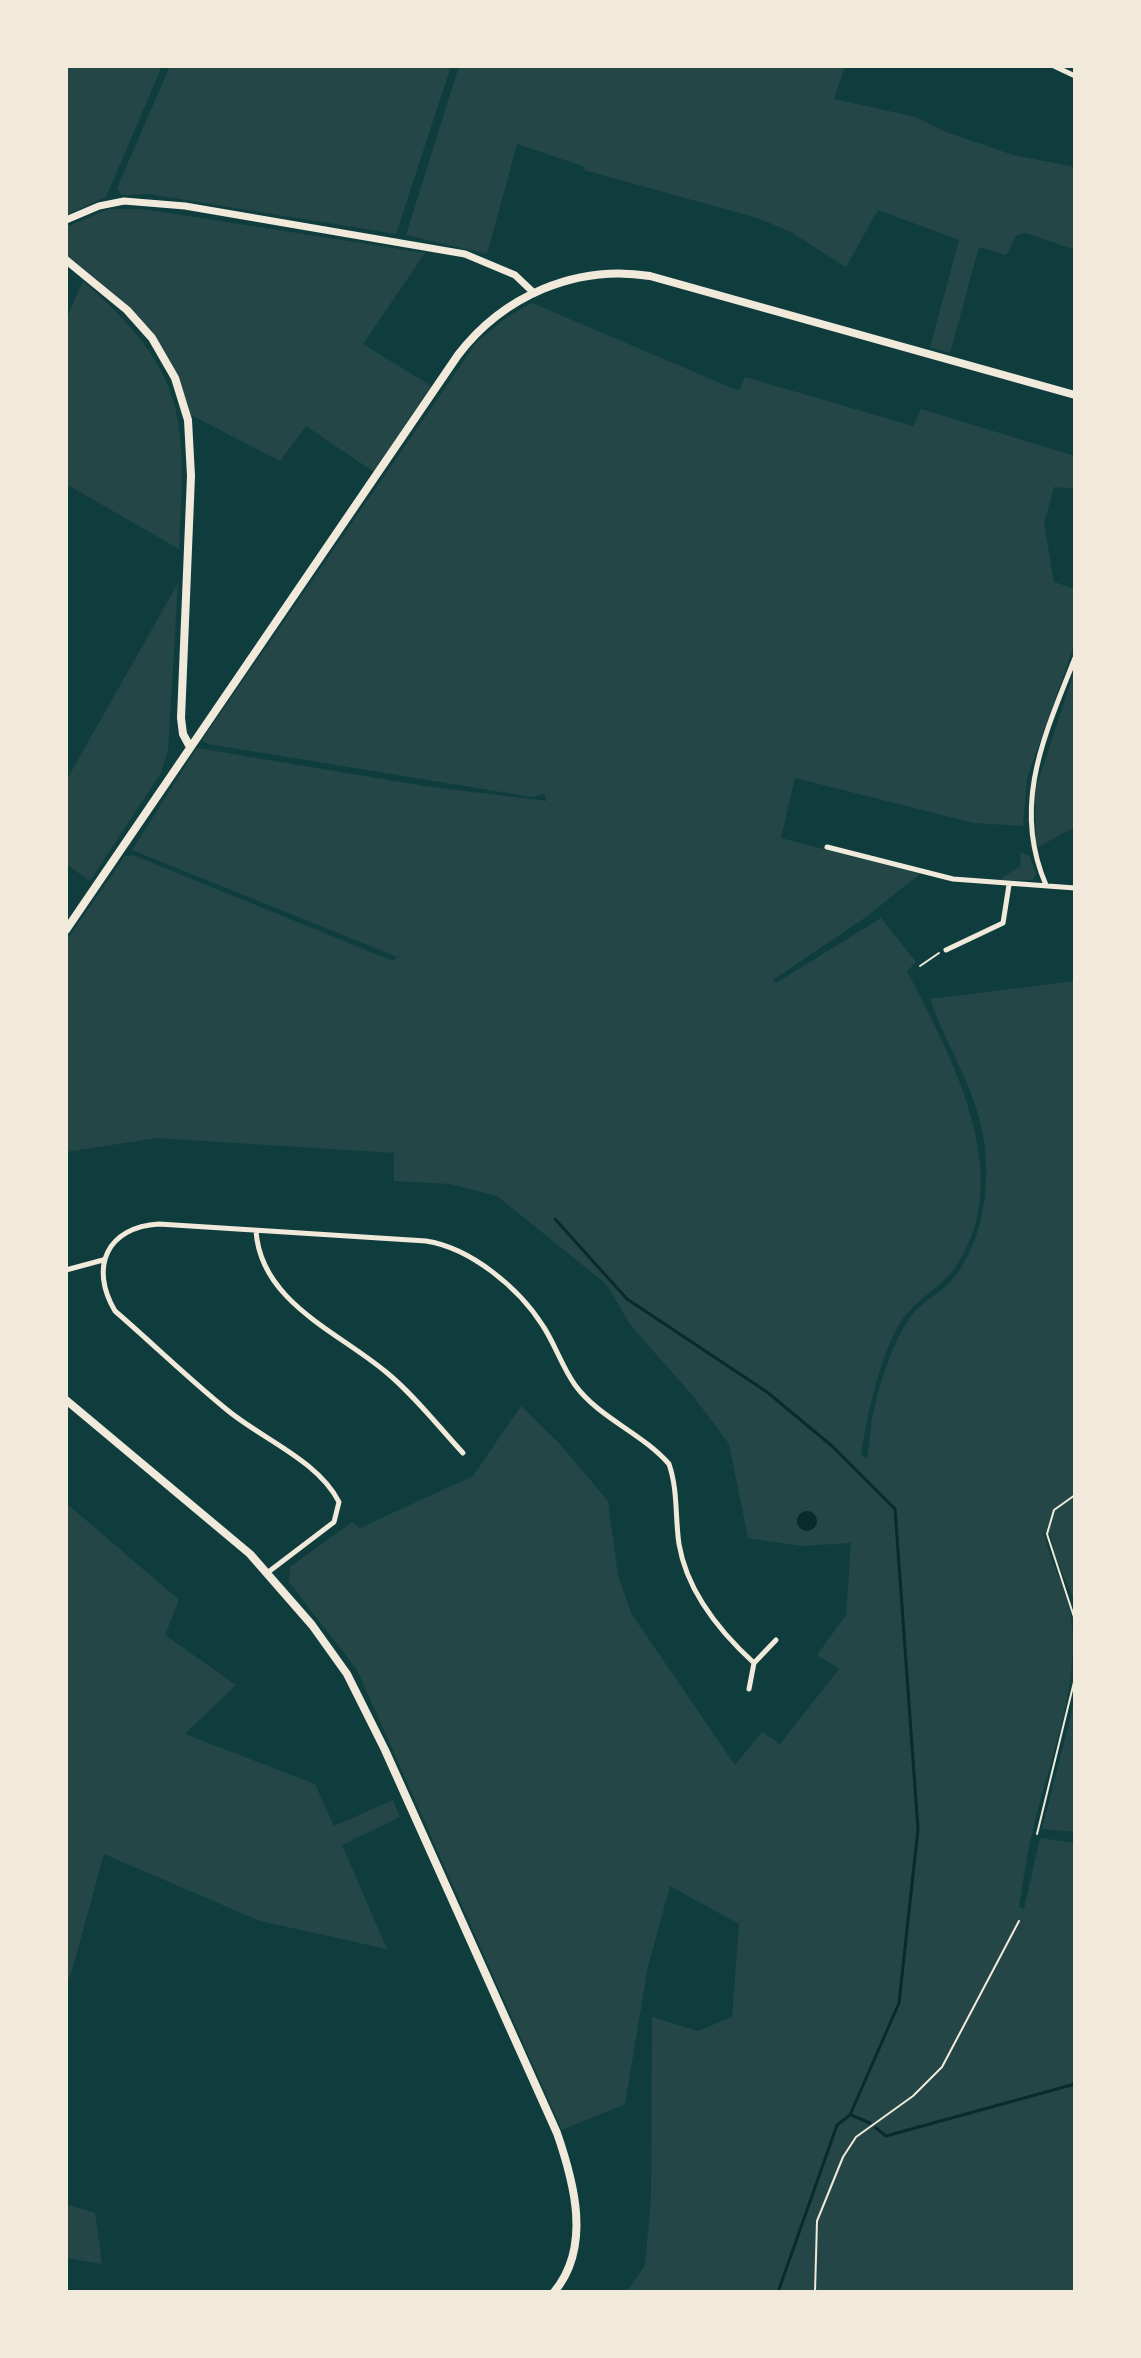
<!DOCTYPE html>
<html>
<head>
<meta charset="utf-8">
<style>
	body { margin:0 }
	#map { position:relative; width:1141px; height:2358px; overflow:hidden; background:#0f3d3e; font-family:Raleway,sans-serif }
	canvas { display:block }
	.frame { position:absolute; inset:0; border:68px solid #f1e9da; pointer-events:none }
</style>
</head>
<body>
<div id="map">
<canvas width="1141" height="2358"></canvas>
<div class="frame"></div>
</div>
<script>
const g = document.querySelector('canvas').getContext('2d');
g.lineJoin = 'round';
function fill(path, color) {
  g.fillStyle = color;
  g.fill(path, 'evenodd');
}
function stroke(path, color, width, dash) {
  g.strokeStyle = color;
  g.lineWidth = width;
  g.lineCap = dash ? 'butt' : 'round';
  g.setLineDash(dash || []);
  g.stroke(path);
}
fill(new Path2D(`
	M66,66H162L106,197L66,215Z
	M170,66H451L396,234L149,194L121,195L117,188Z
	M459,66H845L834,99L916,117L946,132L1013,155L1075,167V250L1026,233L1017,235L1006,255L979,247L950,353L930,347L959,240L878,210L846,267L789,231L757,218L584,170L585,167L517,144L487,254L406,235Z
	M109,209H143L425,253L363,344L431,386L374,472L306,426L280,461L191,415C171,341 124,300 66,255V227Z
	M83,281C188,373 186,416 179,549L66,484V320Z
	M532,303L739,391L745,377L913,426L921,409L1075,456V489L1054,487L1044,523L1054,582L1075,589V643L1027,778L1023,826L974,823L795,778L781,838L920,874L866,917L773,980L776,983L881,918L916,962L907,971C950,1055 1017,1173 957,1265C943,1286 920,1297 905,1316C882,1344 866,1419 861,1455L867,1459C870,1443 870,1426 874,1410C880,1381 893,1343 909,1319C918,1304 938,1295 950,1282C983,1246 992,1182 983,1136C975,1087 946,1045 930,999L1075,981V1602L1054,1554L1051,1536L1044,1532C1049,1564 1070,1592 1072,1625C1078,1697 1047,1765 1032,1834C1026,1858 1023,1883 1019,1907L1024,1909L1040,1838L1075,1843V2292H627L645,2265L651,2200L652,2017L698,2031L732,2017L739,1924L670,1886L648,1967L625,2104L562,2130L357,1670L289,1582L290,1567L352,1522L360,1528L473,1476L521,1406L559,1443L608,1501L618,1575L631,1613L735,1765L762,1732L780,1744L839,1669L817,1655L846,1615L851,1543L801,1546L748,1538L729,1444L693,1396L632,1327L606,1284L497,1196L450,1184L394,1181V1153L157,1138L66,1152V941L125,856L133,855L393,961L397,957L132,850L197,748L424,786L547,801L544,794L532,797L208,744L202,740L476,343L507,317Z
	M178,583L168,750L161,773L90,881L66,864V781Z
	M1075,669V827L1036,848L1035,791Z
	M1021,852L1029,856L1036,873L1033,880H999L1020,866Z
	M66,1503L179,1600L165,1635L236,1685L185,1734L315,1784L334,1826L393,1800L400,1817L342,1845L387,1949L260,1921L104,1854L70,1978L66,1976Z
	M1075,1699V1832L1042,1829Z
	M66,2204L95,2213L102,2264L66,2258Z`), '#244646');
fill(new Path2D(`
	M797 1521a10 10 0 1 1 20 0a10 10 0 1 1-20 0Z`), '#0a2a2b');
stroke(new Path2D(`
	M555,1219L627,1299L767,1392L832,1446L895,1509L918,1829L899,2003L850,2115L837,2125L778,2292
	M851,2115L870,2123
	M876,2128L886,2136L1075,2084`), '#0a2a2b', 3);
stroke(new Path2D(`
	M920,966L939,953
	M1075,1495L1054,1510L1047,1534L1075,1620
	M1037,1834L1075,1678
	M815,2292L817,2221L843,2157L856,2137L913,2096L942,2067L1019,1921`), '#f1e9da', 2);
stroke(new Path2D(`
	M1054,66L1075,76
	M827,847L953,879L1075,888
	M1046,885C1011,805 1045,734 1075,658
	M946,950L1003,923L1009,885
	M256,1231C261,1302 337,1331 386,1372C414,1395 438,1426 463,1453
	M66,1270L103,1260
	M267,1573L334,1522L339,1502C318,1460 260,1438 226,1409C188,1378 152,1343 115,1311C89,1267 107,1227 159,1224L426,1241C471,1248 519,1288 543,1326C555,1344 562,1367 575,1385C599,1418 642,1433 669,1464C678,1490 675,1517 679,1544C687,1592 719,1631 754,1663
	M749,1689L754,1663L776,1640`), '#f1e9da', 5);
stroke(new Path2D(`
	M66,220L99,206L124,201L185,206L465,254L515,275L534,293`), '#f1e9da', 7);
stroke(new Path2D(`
	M66,260L127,310L152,338L175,378L188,420L191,476L181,718L183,734L190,747
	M66,930L458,355C503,296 576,264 650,276L1075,395
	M66,1400L250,1554L312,1625L347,1674L385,1750L557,2133C574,2182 592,2247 554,2292`), '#f1e9da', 8);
</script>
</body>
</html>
